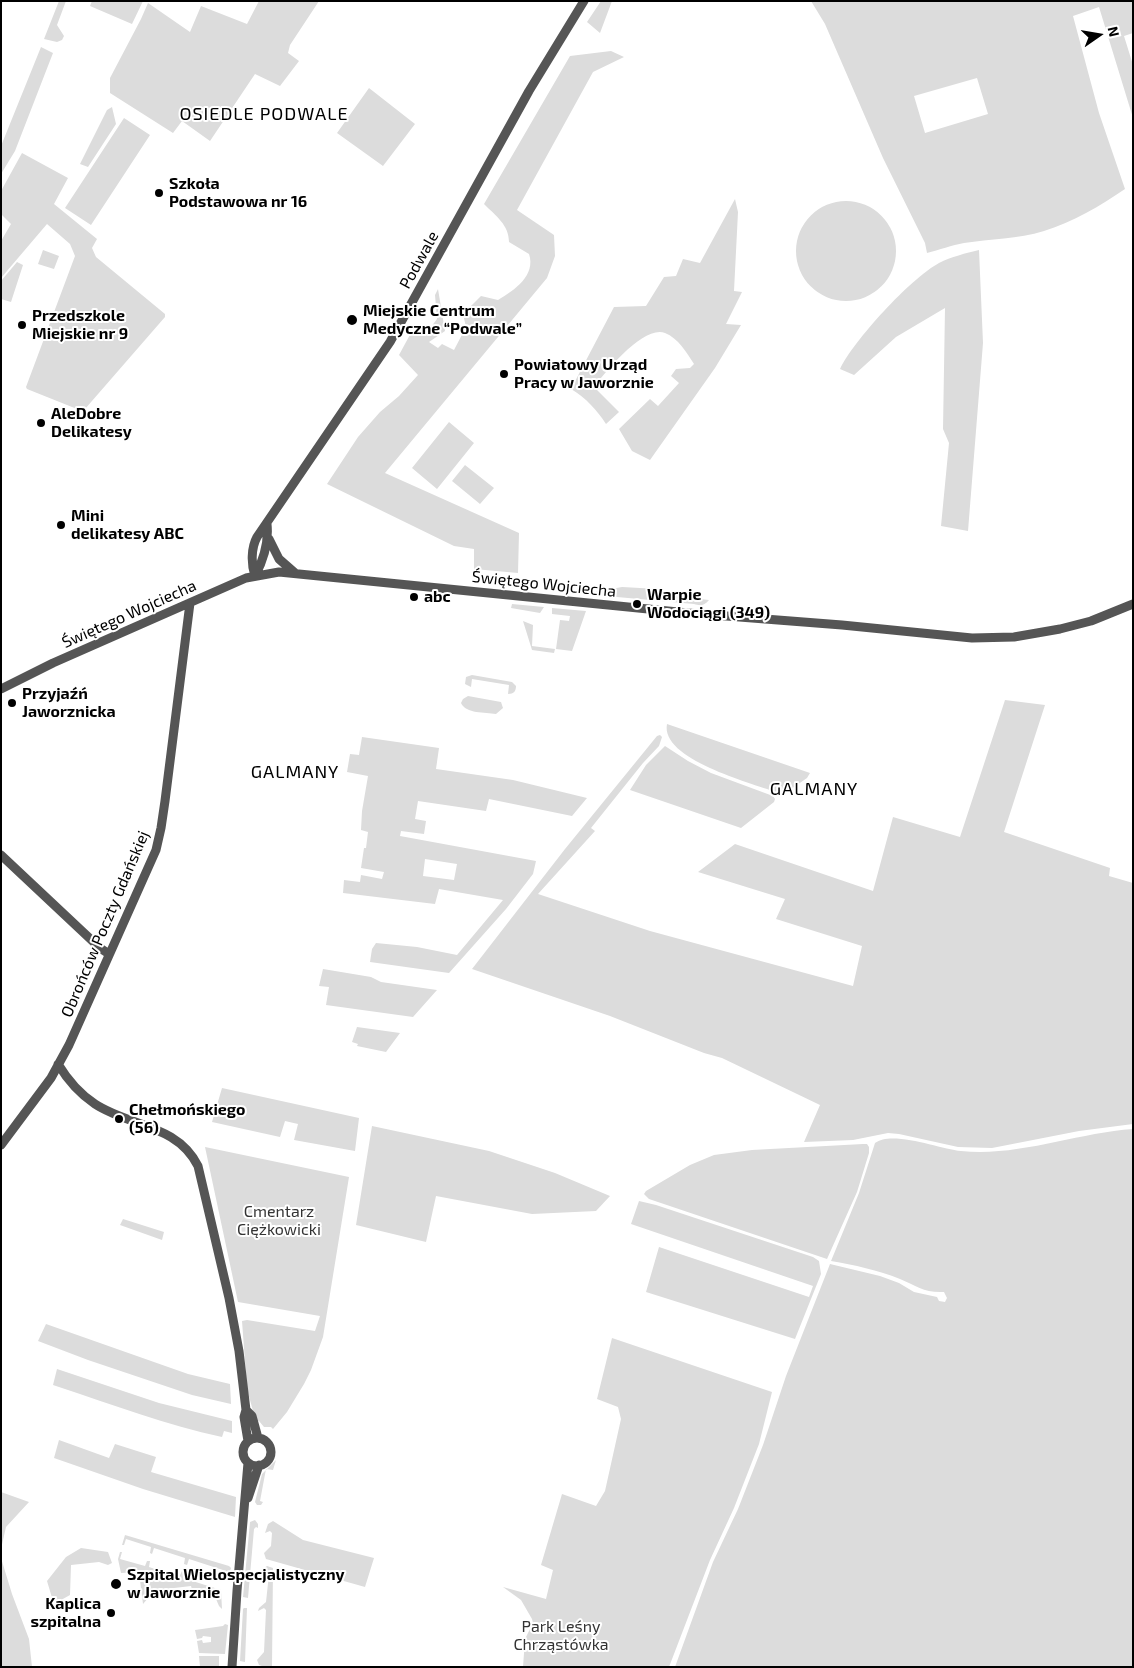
<!DOCTYPE html>
<html>
<head>
<meta charset="utf-8">
<style>
	body { margin:0 }
	#map { position:relative; width:1134px; height:1668px; overflow:hidden; background:#fff; font-family:"Exo 2",sans-serif }
	canvas { display:block }
	.frame { position:absolute; inset:0; border:2px solid #000; pointer-events:none }
	.north { position:absolute; left:1074px; top:10px; width:50px; height:50px; -webkit-text-stroke:4px #fff; paint-order:stroke; rotate:77deg; font-size:14px; font-weight:700; line-height:20px; text-align:center; color:#000 }
	.north::after { content:''; display:block; margin:auto; width:18px; height:22px; background:#000; clip-path:polygon(50% 0,100% 100%,50% 72%,0 100%) }
</style>
</head>
<body>
<div id="map">
<canvas width="1134" height="1668"></canvas>
<div class="frame"></div>
<div class="north">N</div>
</div>
<script>
const g = document.querySelector('canvas').getContext('2d');
g.lineJoin = 'round';
function fill(path, color) {
  g.fillStyle = color;
  g.fill(path, 'evenodd');
}
function stroke(path, color, width, dash) {
  g.strokeStyle = color;
  g.lineWidth = width;
  g.lineCap = dash ? 'butt' : 'round';
  g.setLineDash(dash || []);
  g.stroke(path);
}
function drawText(font, color, halo, rows, align = 'center') {
  g.font = font + ' "Exo 2",sans-serif';
  g.lineWidth = 4;
  g.setLineDash([]);
  g.textBaseline = 'middle';
  g.strokeStyle = halo;
  g.fillStyle = color;
  for (const [text, x, y, turn = 0] of rows) {
    g.save();
    g.translate(x, y);
    g.rotate((+turn || 0) * Math.PI / 180);
    g.textAlign = isNaN(turn) ? turn : align;
    if (halo) g.strokeText(text, 0, 0);
    g.fillText(text, 0, 0);
    g.restore();
  }
}
fill(new Path2D(`
	M59,1H66L57,25L64,36L62,40L57,42L44,39Z
	M92,1H143L132,24L90,6Z
	M259,1H319L290,45L288,53L299,61L280,86L255,74L210,141L182,121L173,133L110,93V78L141,19L148,3L190,32L201,6L247,24Z
	M601,1H612L600,33L587,22Z
	M811,1H1133V33L1124,36L1133,65V118L1099,7L1073,16L1099,113L1125,189C1100,206 1073,222 1044,231C1018,239 990,239 964,243C952,245 939,250 927,253L925,243L883,158L825,24ZM977,78L988,114L925,133L914,96Z
	M41,47L53,53L15,151L1,174V146Z
	M611,51L624,57L593,72L517,210L554,235L555,256L547,278L385,473L519,533L518,573L474,569V549L454,546L327,484L358,437L380,412L399,396L418,375L399,355L412,331L425,335L437,319L435,295L438,289L445,331L429,342L438,348L442,344L454,350L466,327L463,314L481,296L498,300C515,290 536,275 529,254L509,242C509,225 496,216 484,204L570,56Z
	M369,88L415,124L383,166L337,133Z
	M112,107L116,124L88,167L80,164L107,110Z
	M124,118L150,135L91,225L65,208Z
	M22,153L68,178L54,204L97,239L92,248L96,257L165,314V317L85,409L82,411L27,389L26,387L75,256L70,244L47,224L1,278V241L11,224L1,214V191Z
	M735,199L738,212L734,291L742,292L726,324L741,325L715,368L650,460L632,451L619,429L650,399L658,406L679,383L671,376L676,369L690,368L694,364C687,353 678,338 665,333C644,325 606,371 594,387L619,412L606,424C597,410 586,398 571,389L614,307L646,306L664,277L676,276L683,259L700,263Z
	M796 251a50 50 0 1 1 100 0a50 50 0 1 1-100 0Z
	M43,250L59,256L54,269L38,264Z
	M979,250L983,343L968,531L941,526L949,443L943,429L945,308L896,337L854,375L840,369C854,340 910,279 939,263C951,257 966,253 979,250Z
	M17,262L23,265L11,302L1,299V281Z
	M449,422L474,443L437,489L412,468Z
	M465,465L494,488L480,504L452,481Z
	M622,587L658,589L666,595L709,600C704,606 700,606 694,604L595,595V592Z
	M512,604L544,607L540,613L511,608Z
	M552,608L586,611L572,651L556,649L560,620L569,621L570,616L552,614Z
	M523,621L533,625L532,646L555,649L554,653L532,650Z
	M472,675L512,682L516,686C516,691 514,694 508,694L509,685L472,679L471,687L465,684L466,677Z
	M468,696L501,702L503,708L496,714C485,712 466,714 461,703L463,699Z
	M1005,700L1045,705L1004,832L1110,868L1109,876L1133,883V1124L1079,1131L992,1148L958,1147L899,1134L888,1133L853,1140L804,1142L820,1105L722,1058L704,1053L610,1016L472,969L565,849L657,736L660,735L662,737L659,746L643,763L591,828L595,831L538,894L650,931L853,986L862,946L776,919L785,899L698,872L735,844L873,891L893,817L960,837Z
	M667,724L810,773L807,778L781,796L776,792C751,783 660,759 667,724Z
	M362,737L439,748L436,769L513,780L587,798L572,816L489,799L486,811L418,801L415,819L426,821L424,834L401,831L400,836L536,861L533,874L506,909L449,973L370,962L372,949L376,943L417,947L457,955L503,900L439,889L435,904L343,893L344,880L360,882L361,875L382,879L384,872L361,868L364,848H366L368,832L361,830L362,811L368,776L347,772L350,754L359,755ZM425,859L457,864L454,880L423,876Z
	M665,746L688,761L711,773L773,796L775,799L774,802L741,828L630,790L646,765Z
	M323,969L371,977L381,982L437,990L413,1017L326,1005L329,987L319,986Z
	M357,1027L400,1033L386,1052L357,1046L358,1044L352,1042Z
	M222,1088L359,1118L355,1151L294,1140L298,1124L285,1121L280,1137L212,1122Z
	M372,1126L489,1151L555,1173L610,1196L596,1211L532,1214L436,1196L426,1242L356,1225Z
	M1133,1129V1667H675L713,1562L738,1509L763,1445L786,1376L830,1264L880,1276L899,1283L914,1292L937,1297L939,1301L945,1302L947,1298L944,1292C924,1293 917,1286 900,1279C878,1270 854,1265 831,1261L859,1193L875,1143C892,1130 940,1149 961,1151C1018,1157 1076,1133 1133,1129Z
	M863,1144H867L869,1147V1153L857,1192L827,1259L649,1199L644,1194L646,1191L690,1165L714,1155L752,1150Z
	M205,1147L349,1177L323,1337L311,1370L304,1384L287,1412L273,1429L271,1427H264L259,1421L256,1422L247,1389L242,1321L247,1320L315,1331L320,1316L238,1302Z
	M639,1201L656,1205L813,1257L819,1261L821,1274L795,1339L646,1292L659,1247L809,1297L813,1286L631,1224Z
	M123,1219L164,1232L162,1240L120,1225Z
	M46,1324L188,1374L230,1384L231,1404L192,1395L88,1360L38,1341Z
	M612,1338L772,1392L759,1444L734,1508L710,1560L669,1667H523L525,1639L533,1623L532,1619L521,1600L503,1587L546,1599L553,1570L541,1565L562,1494L596,1506L605,1491L621,1419L618,1407L597,1399Z
	M57,1369L159,1403L232,1421V1433L224,1431L222,1437C167,1425 113,1405 59,1387L53,1385Z
	M59,1440L109,1458L115,1444L156,1457L151,1472L236,1497L235,1517L143,1489L54,1458Z
	M276,1460L273,1470L266,1469L260,1501L263,1502L261,1505H257L255,1502L262,1474Z
	M1,1492L29,1502L6,1527L1,1549Z
	M255,1520L258,1524V1528L256,1527L254,1529L248,1598L243,1597L250,1522Z
	M273,1521L303,1540L374,1558L365,1587L266,1559L264,1553L271,1546L272,1533L270,1531L265,1533L268,1524Z
	M125,1535L229,1566L231,1568L229,1574H226V1571L189,1559L187,1565L184,1564L185,1558L154,1548L152,1554L150,1553L151,1547L126,1539L124,1545H122Z
	M81,1548L108,1552L112,1563L108,1565L99,1562L71,1565L70,1595L61,1600L53,1601L47,1581L66,1557Z
	M120,1552H122L120,1559L145,1566L147,1561H150L149,1567L179,1577L182,1571L185,1573L183,1578L221,1590L222,1609L219,1606L213,1592L208,1591L193,1593L191,1586L149,1591V1597L143,1604L139,1572L121,1573L118,1559Z
	M1,1558L12,1594L29,1639L32,1667H1Z
	M267,1566L273,1568L272,1666L265,1667L259,1665L257,1660L264,1652L266,1610L264,1608L258,1611L259,1608L266,1602L269,1574L266,1571L262,1574L263,1569Z
	M244,1608H247L245,1662L240,1661L243,1609Z
	M225,1624L228,1625L225,1654L199,1653L197,1641L202,1640L203,1643L211,1642V1637L203,1636L202,1638L197,1639L195,1630L223,1626Z
	M199,1656H219V1666L224,1667H200Z`), '#dcdcdc');
stroke(new Path2D(`
	M269,539L279,559L295,573
	M255,576C251,564 251,548 257,537L390,342L529,91L584,1
	M255,576C264,559 269,543 267,524
	M1,689L53,663L246,578L279,572L688,613L842,625L972,638L1014,637L1060,629L1091,621L1133,604
	M1,855L100,948L109,954
	M58,1064C67,1079 80,1094 95,1104C130,1127 177,1124 198,1166L229,1298L239,1351L246,1410L244,1417L248,1441
	M1,1145L51,1078L69,1045L156,850L161,828L165,801L190,603
	M246,1410L252,1416L258,1438
	M243 1452a14 14 0 1 1 28 0a14 14 0 1 1-28 0Z
	M248,1498L259,1465
	M232,1667L237,1591L248,1463`), '#555', 9);
for (const [x, y, r, color] of [
	[159,193,5,"#000"],
	[352,320,6,"#000"],
	[22,325,5,"#000"],
	[504,374,5,"#000"],
	[41,423,5,"#000"],
	[61,525,5,"#000"],
	[414,597,5,"#000"],
	[637,604,5,"#000"],
	[12,703,5,"#000"],
	[119,1119,5,"#000"],
	[116,1584,6,"#000"],
	[111,1613,5,"#000"]
]) {
  const dot = new Path2D();
  dot.arc(x, y, r, 0, 2 * Math.PI);
  g.fillStyle = color;
  g.fill(dot);
  stroke(dot, '#fff', 2);
}
drawText('bold 16px', '#000', '#fff', [
	["Szkoła",169,184],
	["Podstawowa nr 16",169,202],
	["Miejskie Centrum",363,311],
	["Medyczne “Podwale”",363,329],
	["Przedszkole",32,316],
	["Miejskie nr 9",32,334],
	["Powiatowy Urząd",514,365],
	["Pracy w Jaworznie",514,383],
	["AleDobre",51,414],
	["Delikatesy",51,432],
	["Mini",71,516],
	["delikatesy ABC",71,534],
	["Warpie",647,595],
	["Wodociągi (349)",647,613],
	["abc",424,597],
	["Przyjaźń",22,694],
	["Jaworznicka",22,712],
	["Chełmońskiego",129,1110],
	["(56)",129,1128],
	["Szpital Wielospecjalistyczny",127,1575],
	["w Jaworznie",127,1593],
	["Kaplica",101,1604,"right"],
	["szpitalna",101,1622,"right"]
], 'left');
drawText('16px', '#000', '#fff', [
	["Podwale",419,260,-61],
	["Świętego Wojciecha",544,584,6],
	["Świętego Wojciecha",129,614,-24],
	["Obrońców Poczty Gdańskiej",105,924,-67]
]);
drawText('16px', '#333', '#fff', [
	["Cmentarz",279,1212],
	["Ciężkowicki",279,1230],
	["Park Leśny",561,1627],
	["Chrząstówka",561,1645]
]);
g.letterSpacing = '1px';
drawText('18px', '#000', '#fff', [
	["OSIEDLE PODWALE",264,114],
	["GALMANY",295,772],
	["GALMANY",814,789]
]);
g.letterSpacing = '0px';
</script>
</body>
</html>
